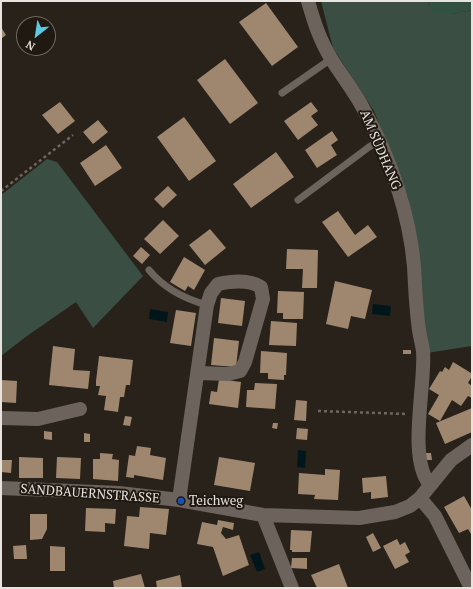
<!DOCTYPE html>
<html>
<head>
<meta charset="utf-8">
<style>
	body { margin:0 }
	#map { position:relative; width:473px; height:589px; overflow:hidden; background:#29221b; font-family:"PT Serif",serif }
	canvas { display:block }
	.frame { position:absolute; inset:0; border:2px solid #e8e3de; pointer-events:none }
	.north { position:absolute; left:16px; top:16px; width:40px; height:40px; box-sizing:border-box; background:#201912; border:1px solid #706a64; border-radius:50%; rotate:210deg; font-size:11px; font-weight:700; line-height:16px; text-align:center; color:#e8e3de }
	.north::after { content:''; display:block; margin:auto; width:14px; height:18px; background:#5bc8e6; clip-path:polygon(50% 0,100% 100%,50% 72%,0 100%) }
</style>
</head>
<body>
<div id="map">
<canvas width="473" height="589"></canvas>
<div class="frame"></div>
<div class="north">N</div>
</div>
<script>
const g = document.querySelector('canvas').getContext('2d');
g.lineJoin = 'round';
function fill(path, color) {
  g.fillStyle = color;
  g.fill(path, 'evenodd');
}
function stroke(path, color, width, dash) {
  g.strokeStyle = color;
  g.lineWidth = width;
  g.lineCap = dash ? 'butt' : 'round';
  g.setLineDash(dash || []);
  g.stroke(path);
}
function drawText(font, color, halo, rows, align = 'center') {
  g.font = font + ' "PT Serif",serif';
  g.lineWidth = 4;
  g.setLineDash([]);
  g.textBaseline = 'middle';
  g.strokeStyle = halo;
  g.fillStyle = color;
  for (const [text, x, y, turn = 0] of rows) {
    g.save();
    g.translate(x, y);
    g.rotate((+turn || 0) * Math.PI / 180);
    g.textAlign = isNaN(turn) ? turn : align;
    if (halo) g.strokeText(text, 0, 0);
    g.fillText(text, 0, 0);
    g.restore();
  }
}
fill(new Path2D(`
	M321,1H428L429,6L451,14L472,10V346L427,353L408,198L374,111L333,48Z
	M47,159L57,162L143,276L93,328L76,302L27,336L1,356V195Z`), '#3a4e44');
fill(new Path2D(`
	M428,1H472V10L451,14H436L429,6Z`), '#325142');
fill(new Path2D(`
	M373,304L391,306L390,316L372,314Z
	M150,309L168,312L167,322L149,319Z
	M298,450L306,451L305,468L297,467Z
	M259,552L265,569L257,572L250,555Z`), '#00161a');
fill(new Path2D(`
	M266,3L298,47L272,66L239,22Z
	M1,27L6,35L1,39Z
	M225,59L258,103L230,124L197,80Z
	M60,102L75,121L58,134L42,115Z
	M311,102L318,111L311,116L318,125L298,140L284,121Z
	M184,117L216,161L189,181L157,137Z
	M98,120L108,132L93,144L83,132Z
	M332,131L338,140L331,145L337,155L317,168L305,150Z
	M106,145L122,168L95,186L80,163Z
	M276,152L294,177L251,208L233,184Z
	M168,186L177,195L163,208L154,199Z
	M338,211L355,235L368,225L377,237L348,257L322,222Z
	M163,220L179,236L160,254L144,239Z
	M210,229L226,248L205,265L189,245Z
	M141,247L150,255L142,264L133,256Z
	M287,249L318,250L317,288H302L303,269H286Z
	M184,257L205,270L194,290L188,286L185,291L170,282Z
	M335,281L372,290L365,319L351,316L348,329L326,324Z
	M278,291L304,292L303,319H283V313H277Z
	M221,298L245,301L242,326L218,323Z
	M176,310L196,313L191,346L170,343Z
	M271,321L297,323L296,346L269,345Z
	M214,338L239,341L236,367L211,365Z
	M53,346L75,349L73,370L90,371L88,389L49,385Z
	M403,350H411V354H403Z
	M261,351L287,353L286,375H284V380L268,379V373H260Z
	M99,356L133,360L130,385H126L124,397H120L118,412L104,410L106,396L98,395L100,386H96V381Z
	M453,362L471,373L472,376L468,383L472,386V398L468,396L461,406L452,400L440,421L428,414L439,395L429,389L440,371L442,372L445,367L449,370Z
	M219,379L241,382L238,408L209,404L211,391L217,392Z
	M1,380L17,381L16,403L1,402Z
	M255,383L277,384L275,409L246,407L247,390H254Z
	M296,400L307,401L306,421L294,420Z
	M472,408V432L445,444L436,423Z
	M125,416L132,417L130,426L123,425Z
	M273,423H278L277,429L272,428Z
	M297,428L308,429L307,440L296,439Z
	M44,431L52,432V440L44,439Z
	M84,433L90,434V442H84Z
	M137,446L151,448L150,455L166,458L163,480L134,475V478L126,477L129,455L135,456Z
	M100,453L113,454L112,459L119,460L118,481L93,479V459H100Z
	M425,453H431L432,460H426Z
	M19,457L43,458V478H19Z
	M57,457L81,458L80,479L56,478Z
	M219,457L255,463L250,491L214,485Z
	M1,460H12L11,473L1,472Z
	M325,469L340,470L338,500L314,499L315,495L298,494L299,473L325,475Z
	M386,476L388,497L371,499V492L363,493L362,478Z
	M464,496L472,510L471,534L468,529L459,533L444,507Z
	M140,507L169,509L166,535L150,533L149,549L124,546L127,516L139,517Z
	M86,508L116,509L115,524L105,523V532L85,531Z
	M30,514H47V529L42,539L30,540Z
	M218,520L234,523L233,530L223,527L221,533L226,539L239,535L249,565L223,576L213,547L197,544L202,522L217,525Z
	M291,530L312,531L310,552H292V550H290Z
	M373,533L381,548L373,552L366,537Z
	M397,539L400,545L405,542L410,552L405,555L409,562L395,569L383,546Z
	M26,545L27,559H14L13,546Z
	M50,546L65,547V571H50Z
	M292,558H307V569L291,568Z
	M339,564L348,588H317L311,575Z
	M141,574L145,588H114L113,581Z
	M180,575L182,588H157L156,581Z`), '#9f876f');
stroke(new Path2D(`
	M1,191L73,135
	M318,411L407,414`), '#6d6761', 2.5, [3, 3]);
stroke(new Path2D(`
	M282,93L331,59
	M298,200L369,147L379,141
	M149,270C163,287 185,299 207,305`), '#6c645c', 7);
stroke(new Path2D(`
	M308,1C314,22 320,41 332,60C342,76 354,91 363,108C389,156 409,212 414,266C415,287 416,309 419,330C420,337 422,344 423,351C426,385 407,457 430,485
	M1,418L38,419L80,409
	M1,488L119,493L179,500L263,515L359,518L395,512L410,506L420,498L451,460L472,445
	M420,498L435,516L471,588
	M179,500L207,305L211,293L218,284C232,281 249,279 261,287L263,299L245,362L240,371L228,374L198,373
	M263,515L292,588`), '#6c645c', 14);
for (const [x, y, r, color] of [
	[181,501,4,"#1a4fb4"]
]) {
  const dot = new Path2D();
  dot.arc(x, y, r, 0, 2 * Math.PI);
  g.fillStyle = color;
  g.fill(dot);
  stroke(dot, '#201912', 1.5);
}
drawText('13px', '#e8e3de', '#201912', [
	["AM SÜDHANG",380,150,67],
	["SANDBAUERNSTRASSE",90,494,4]
]);
drawText('13px', '#e8e3de', '#201912', [
	["Teichweg",189,501]
], 'left');
</script>
</body>
</html>
